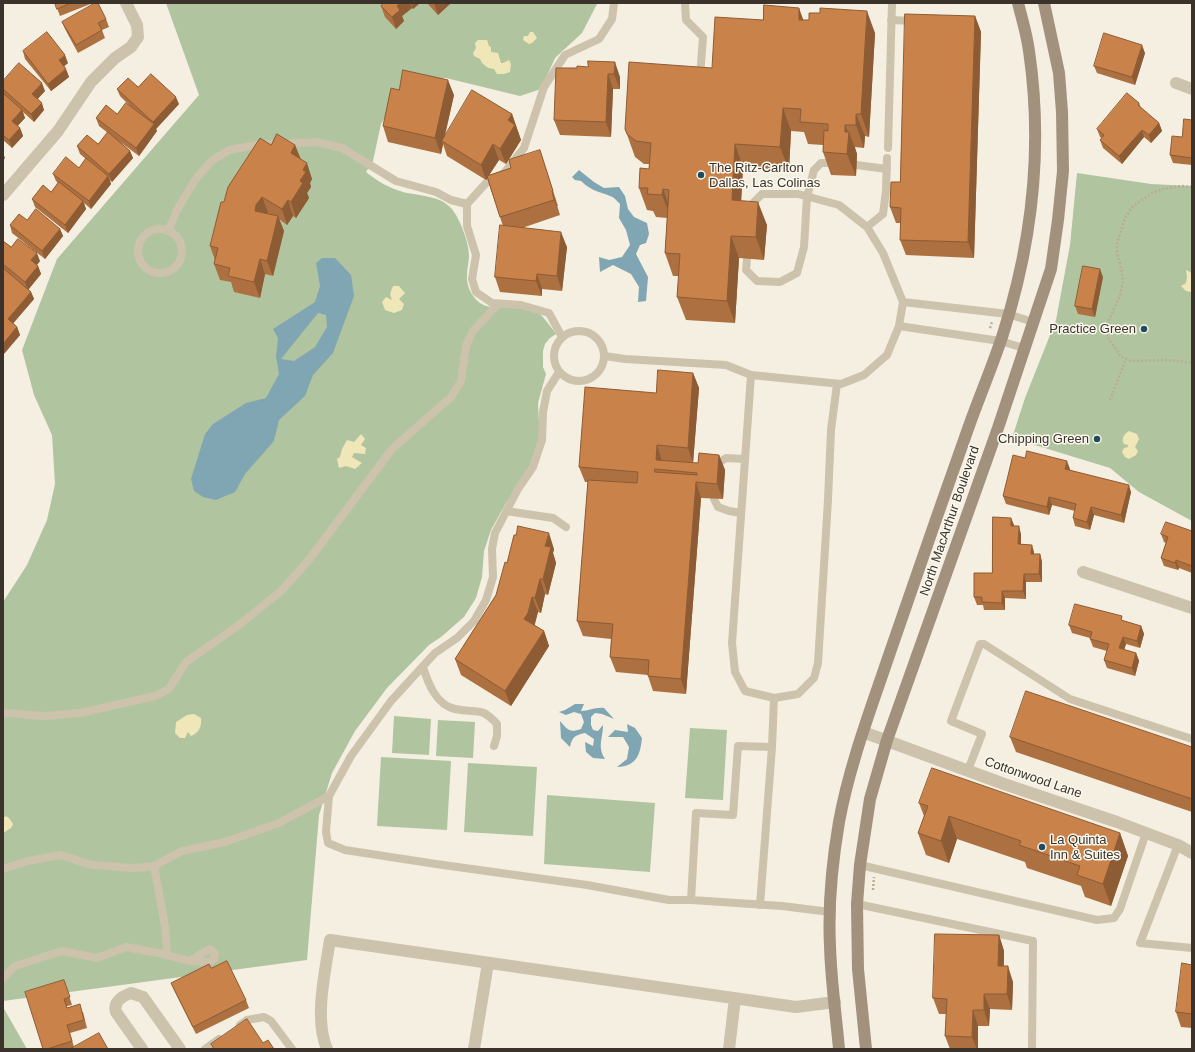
<!DOCTYPE html>
<html>
<head>
<meta charset="utf-8">
<style>
	body { margin:0 }
	#map { position:relative; width:1195px; height:1052px; overflow:hidden; background:#f4efe1; font-family:Arial,sans-serif }
	canvas { display:block }
	.frame { position:absolute; inset:0; border:4px solid #3b332b; pointer-events:none }
</style>
</head>
<body>
<div id="map">
<canvas width="1195" height="1052"></canvas>
<div class="frame"></div>
</div>
<script>
const g = document.querySelector('canvas').getContext('2d');
g.lineJoin = 'round';
function fill(path, color) {
  g.fillStyle = color;
  g.fill(path, 'evenodd');
}
function stroke(path, color, width, dash) {
  g.strokeStyle = color;
  g.lineWidth = width;
  g.lineCap = dash ? 'butt' : 'round';
  g.setLineDash(dash || []);
  g.stroke(path);
}
function drawText(font, color, halo, rows, align = 'center') {
  g.font = font + ' Arial,sans-serif';
  g.lineWidth = 3;
  g.setLineDash([]);
  g.textBaseline = 'middle';
  g.strokeStyle = halo;
  g.fillStyle = color;
  for (const [text, x, y, turn = 0] of rows) {
    g.save();
    g.translate(x, y);
    g.rotate((+turn || 0) * Math.PI / 180);
    g.textAlign = isNaN(turn) ? turn : align;
    if (halo) g.strokeText(text, 0, 0);
    g.fillText(text, 0, 0);
    g.restore();
  }
}
fill(new Path2D(`
	M166,3H593L597,4L582,33L555,58L541,89L520,96L446,78L406,84L381,124L373,161L366,172C377,181 389,188 403,192C418,196 439,195 451,208C460,218 469,243 469,256C469,262 467,268 467,274C466,285 471,296 480,303C494,312 507,304 522,307C525,307 528,309 530,310C533,311 536,311 539,313C545,319 551,327 556,334L550,338L545,344L543,351V367L546,374L538,403L540,441L534,459L525,476L506,503L491,530L484,551L482,577L476,598L464,617L441,637L429,645L387,688L355,731L332,773L319,815L307,960L3,1001V602L27,565L47,520L55,484L52,435L34,395L22,350L57,259L199,95Z
	M1077,173L1151,184L1192,186V521L1139,492L1110,468L1012,438L1025,398L1056,320L1070,245Z
	M394,716L431,719L429,755L392,753Z
	M438,720L475,722L473,758L436,756Z
	M690,728L727,730L723,800L685,798Z
	M381,757L451,761L447,830L377,826Z
	M468,763L537,767L533,836L464,832Z
	M547,795L655,803L650,872L544,864Z
	M3,1007L27,1049H3Z`), '#b1c4a0');
fill(new Path2D(`
	M530,32H533L537,38L532,43L529,44L523,40L524,36H528Z
	M478,40H487L489,46L491,47V52L498,53L501,63H503L509,60L511,64L510,72L504,74H497L494,69L488,68L482,63L480,59L474,56L473,53L476,48L475,43Z
	M1186,270L1192,273V292L1186,291L1181,286L1186,283L1187,277Z
	M393,286H399L405,293L399,299L404,304L402,310L394,313L385,310L382,302L386,297L392,300L390,294Z
	M1129,431L1137,434L1139,439L1135,447L1138,451L1136,455L1129,459L1125,457L1122,452L1124,448L1128,447V445L1124,444C1121,439 1124,434 1129,431Z
	M361,434L365,439L361,445L366,448L365,454L354,453L352,457L362,463L355,469L346,466L339,468L337,459L340,457L342,449L347,440L354,442Z
	M194,714L201,718C202,726 199,733 191,736L188,732L185,738H180L175,733L176,722L187,715Z
	M6,816L9,818L13,824L11,828L3,833V818Z`), '#efe7b7');
fill(new Path2D(`
	M579,170L594,182L604,188L619,187L625,196L628,209L634,217L647,223L649,234L646,243L640,245L636,254L648,277L646,301L638,302L639,287L631,274L613,265L600,272L599,257L609,260L622,257L630,245L626,230L619,218L620,204C617,201 614,197 610,196C598,191 591,191 581,181L575,180L572,177Z
	M322,258H335L351,275L354,296L333,353L313,375L305,396L279,420L274,441L245,474L235,492L216,500L203,497L194,491L191,479L205,434L213,424L246,403L266,398L279,374L276,356L278,338L273,329L315,302L320,286L316,263ZM318,313L326,315L327,327L315,347L294,361L281,359Z
	M575,704H584L581,711C589,711 595,707 604,708L614,719L602,714L595,713L591,717V725L593,730L598,731L603,725C603,739 597,746 605,759L593,758L586,752L585,742L593,746L594,739L585,733C575,735 572,737 570,747L561,738L560,721C568,730 569,733 581,729L584,722L581,714L574,712L566,715L559,712L565,710Z
	M627,724L635,728L642,738C640,755 637,766 617,767L627,759L629,747L623,737H608L615,730L628,732Z`), '#7fa6b2');
stroke(new Path2D(`
	M1192,187L1181,186L1163,189L1152,193L1133,206L1125,218L1117,243V252L1122,272L1123,282L1120,296L1105,328L1107,336L1121,357L1132,361L1165,360L1179,361L1192,363
	M990,328L992,322
	M1110,400L1126,359
	M873,890L874,877`), '#b9ac96', 2.5, [2, 2]);
stroke(new Path2D(`
	M685,3L686,20L703,37L700,77
	M891,20L914,21
	M888,148L892,3
	M856,165L887,169
	M867,227L883,214L886,191L887,158
	M138 251a22 22 0 1 1 44 0a22 22 0 1 1-44 0Z
	M168,231L178,208L195,180L211,161L229,150L257,145L317,142L342,148L396,181L436,192L451,200L467,204
	M747,259L746,270L757,281L780,282L797,273L804,247L807,197L814,170L821,163H832
	M903,302L1008,314L1033,322
	M899,326L1000,341L1024,348
	M554 356a25 25 0 1 1 50 0a25 25 0 1 1-50 0Z
	M562,337L549,313L521,305L492,303L476,292L472,279L476,255L467,226V204L486,183L504,173L524,148L544,87L565,55L599,39L612,19L614,3
	M605,356L625,359L726,365L751,375L841,384L864,375L887,355L899,326L903,302L883,253L867,227L839,205L798,194H762L753,203L752,211
	M559,372L547,391L543,412L542,440L533,467L518,489L495,533L492,549L493,577L486,600L474,621L457,638L435,653L391,701L351,756L329,796L326,832L328,843L345,850L436,864L587,885L669,900H691
	M751,375L732,643L735,672L745,691L774,698L798,694L814,678L818,663L828,500L831,430L837,384
	M716,469L717,464L726,458L745,459
	M714,499L718,507L729,511L741,513
	M506,511L553,518L566,527
	M423,667C428,683 436,705 455,709C476,714 480,705 497,724V736L494,746
	M3,714L5,713L44,716L80,713L155,696L169,689L186,662L239,625L281,591L308,561L392,449L451,397L461,381L466,346L473,331L498,304
	M772,747L738,746L733,815L696,813L691,900L782,906L830,912
	M968,770L982,734L951,721L980,644H984L1070,699L1192,739
	M1178,845L1140,943L1192,948
	M860,865L1097,920L1114,918L1120,909L1146,833
	M3,869L28,861L60,855L92,865L134,868L154,866L182,851L225,842L279,823L329,796
	M857,904L1033,941L1032,1049
	M760,905L772,747L774,698
	M163,954C175,957 204,967 214,959L215,953L210,949C204,951 198,957 191,960
	M3,978L15,966L62,951L97,958L126,947L163,954L167,948L165,926L154,866
	M240,1025L247,1020L264,1017L271,1021L292,1049
	M205,1049L219,1039`), '#cdc2ac', 8);
stroke(new Path2D(`
	M1176,83L1192,89
	M3,195L58,131L91,82L115,58L131,47L138,37L137,25L126,3
	M1083,572L1192,608
	M863,732L1004,784L1117,822L1178,845L1192,853
	M142,1049L116,1012C113,1001 123,996 131,993L143,997L180,1049
	M327,1049C314,1020 325,972 330,940L796,1007L835,1002
	M474,1049L488,963
	M729,1049L735,998`), '#cdc2ac', 12);
stroke(new Path2D(`
	M839,1049C836,1015 831,981 830,946C828,905 832,863 839,822C849,767 869,714 887,661C914,583 941,504 969,426C980,395 993,365 1003,334C1032,243 1043,146 1029,51C1027,35 1022,19 1018,3
	M866,1049L858,969L857,904L860,865L870,799L887,740L998,428L1051,269L1058,220L1063,171L1062,112L1059,73L1044,3`), '#a1917d', 12);
fill(new Path2D(`
	M55,3H93L60,16Z
	M384,3H420L413,9L412,8L402,16L404,21L396,29L385,17L381,6Z
	M427,3H451L438,15Z
	M975,16L981,32L974,258L906,255L900,240L901,223H896L890,207L900,182Z
	M106,19L109,27L102,30L105,38L78,53L65,29L62,22Z
	M763,20H804L875,33L869,137L865,136L864,148L855,147L857,154L856,176L831,175L823,152V145L808,144L804,132L791,131L789,170L743,167L741,201L767,225L764,260L739,258L735,323L686,320L677,297L679,276H673L665,253L667,218L656,217L653,211L647,210L639,188L649,169V164H644L635,157L625,129L712,68Z
	M23,51L68,63L64,66L69,77L51,91L25,59Z
	M1145,53L1135,85L1097,73L1094,66Z
	M588,61L620,77V89H613L611,137L560,135L554,120L588,67Z
	M3,81L45,91L37,99L44,110L34,122L23,112L25,118L17,126L20,128L23,136L12,148L3,140Z
	M138,87L179,104L156,129L157,131L139,156L119,141L130,151L133,158L112,182L110,180L111,184L91,209L84,203L86,209L68,233L35,207L32,199L51,192L58,183L56,181L53,174L79,168L86,159L80,154L77,146L98,144L108,133L99,126L96,118L117,114L131,107L120,96L117,89Z
	M399,90L454,95L445,136L512,114L521,140L506,164L499,160L489,175L511,168L540,150L558,206H557L560,215L522,228L567,247L562,291L542,289V296L500,292L495,277L503,226L487,178L486,180L447,156L443,144L441,154L388,142L383,126Z
	M1139,103L1141,108L1159,123L1162,131L1151,143L1144,137L1122,164L1103,148L1100,140L1102,138L1100,137L1097,129Z
	M1192,120V165L1173,163L1170,155L1182,137Z
	M271,145H295L301,159L312,179L310,183L311,187L307,193L309,198L296,218L293,216L287,225L279,219L284,231L273,276L265,274L260,298L234,292L231,282L220,280L214,264L215,260L210,246Z
	M10,225L60,229L63,236L45,259L12,233Z
	M3,241L11,247L40,261L37,265L38,266L41,274L28,290L31,292L34,299L13,323L17,327L20,335L3,355Z
	M1103,277L1095,317L1078,314L1075,306Z
	M693,373L699,388L693,463H698L719,455L725,470L723,499L701,498L686,694L653,691L648,676V675L616,672L610,657L611,639L583,636L577,621L588,482H585L579,467L656,393Z
	M1070,469V470L1131,492L1124,523L1094,515L1090,530L1075,526L1073,518L1075,511L1052,505L1049,515L1006,504L1003,496Z
	M1011,518L1014,526L1021,534V544L1034,552V554H1040L1042,562V582H1026V599L1005,598V610H984L983,605H977L974,597L992,573Z
	M1192,531V573L1179,568L1178,570L1164,566L1161,558L1166,543L1164,542L1161,534Z
	M554,549L553,553L556,563L548,595L545,594L541,613L538,612L534,625L544,631L549,646L511,706L461,675L455,659L496,595L507,563Z
	M1124,621L1141,626L1144,634L1140,648L1126,644L1124,650L1136,653L1139,661L1135,676L1107,668L1104,660L1107,651L1093,647L1090,639V638L1072,633L1069,625Z
	M1010,737L1192,747V812L1016,752Z
	M919,803L1120,833L1128,856L1111,906L1085,897L1081,886L1027,868L1025,862L957,839L949,863L926,855L918,833L924,816Z
	M999,935L1004,951V966L1013,982L1012,1010L990,1009L989,1026H978V1049H950L945,1036L946,1014H939L933,998Z
	M1192,965V1028L1181,1027L1176,1012Z
	M211,968L246,1000L249,1008L196,1034L174,990L171,983Z
	M64,980L72,1005L67,1006V1008L83,1012L87,1028L70,1033L74,1047L108,1049H43Z`), '#ad7040');
fill(new Path2D(`
	M400,3H410L412,8L402,16L404,21L396,29L392,17L397,6Z
	M411,3H420L413,9Z
	M434,3H451L438,15Z
	M799,8L807,30L799,20Z
	M867,11L875,33L869,137L861,114Z
	M975,16L981,32L974,258L968,242Z
	M1142,45L1145,53L1135,85L1132,77Z
	M65,55L68,63L62,68L59,60Z
	M615,62L620,77V89L614,74Z
	M66,69L69,77L51,91L48,84Z
	M608,74L613,89L611,137L606,122Z
	M448,80L454,95L443,142L442,141L443,144L441,154L435,138Z
	M42,83L45,91L35,102L32,94Z
	M176,97L179,104L156,129L157,131L139,156L136,148L154,124L153,122Z
	M42,103L44,110L34,122L31,114Z
	M783,108L791,131L789,170L780,147Z
	M22,110L25,118L15,129L12,121Z
	M512,114L521,140L506,164L500,149L508,120Z
	M856,114L865,136L864,148L856,125Z
	M1159,123L1162,131L1151,143L1149,135Z
	M845,125L849,134V132L857,154L856,176L847,154L845,132Z
	M20,128L23,136L12,148L9,140Z
	M1142,130L1144,137L1122,164L1119,156Z
	M493,144L499,160L486,180L481,165Z
	M735,144L743,167L740,223L732,200Z
	M295,145L301,161L291,153Z
	M130,151L133,158L112,182L109,174Z
	M3,153L5,158L3,161Z
	M307,163L312,179L310,183L311,187L307,193L309,198L296,218L291,202L303,170Z
	M108,176L111,184L91,209L89,201Z
	M663,189L671,212V218L662,195Z
	M552,191L560,215L554,200Z
	M262,197L268,212L262,220L255,211L256,205Z
	M288,200L293,216L287,225L282,209Z
	M83,201L86,209L68,233L65,225Z
	M758,202L767,225L764,260L756,237Z
	M278,216L284,231L273,276L267,261Z
	M60,229L63,236L45,259L42,251Z
	M561,232L567,247L562,291L557,276Z
	M731,236L739,258L735,323L727,301Z
	M37,253L40,261L34,268L31,260Z
	M260,259L265,274L260,298L254,282Z
	M38,266L41,274L28,290L25,282Z
	M1100,269L1103,277L1095,317L1092,309Z
	M537,274L542,289V296L536,281Z
	M31,292L34,299L11,326L8,319Z
	M17,327L20,335L3,355V344Z
	M693,373L699,388L693,463L688,448Z
	M657,445L662,461L656,460Z
	M719,455L725,470L723,499L717,484Z
	M1067,461L1070,469L1068,477L1065,469Z
	M696,482L701,498L686,694L681,679Z
	M1129,485L1131,492L1124,523L1121,515Z
	M1049,497L1052,505L1049,515L1047,507Z
	M1091,507L1094,515L1090,530L1087,522Z
	M1011,518L1014,525L1013,534L1011,526Z
	M1019,526L1021,534V552L1018,544Z
	M549,533L554,549L553,553L556,563L548,595L543,579L545,546Z
	M1032,545L1034,552V562L1031,554Z
	M1040,554L1042,562V582L1039,574Z
	M1176,560L1179,568L1178,570L1175,563Z
	M1024,574L1026,582V599L1023,591Z
	M540,579L545,594L541,613L535,598Z
	M1002,591L1005,598V610L1002,603Z
	M532,597L538,612L534,628L524,619Z
	M1141,626L1144,634L1140,648L1137,641Z
	M544,631L549,646L511,706L505,691Z
	M1123,637L1126,644L1122,656L1119,648Z
	M1136,653L1139,661L1135,676L1132,668Z
	M949,816L957,839L949,863L941,841Z
	M1120,833L1128,856L1111,906L1103,884Z
	M999,935L1004,951L1003,981L998,966Z
	M1008,966L1013,982L1012,1010L1007,994Z
	M984,994L990,1009L989,1026L984,1010Z
	M973,1010L978,1026V1049H977L972,1037Z`), '#8d5b34');
const building = new Path2D(`
	M55,3H71L57,9Z
	M95,3H98L106,19L98,23L102,30L76,45L62,22Z
	M384,3H400L397,6L400,10L392,17L381,6Z
	M764,5L799,8V20H809V13H820V8L867,11L861,114H856V125H845V132H849L847,154L823,152L824,130L828,131V124L800,122L801,109L783,108L780,147L735,144L732,200L758,202L756,237L731,236L727,301L677,297L680,254L665,253L669,190L663,189L662,195L647,194L648,188H639L640,168L649,169L651,143L636,141L627,134L625,129L629,62L712,68L715,17L763,20Z
	M905,14L975,16L968,242L900,240L901,208L890,207L891,182H900Z
	M47,32L65,55L59,60L66,69L48,84L23,51Z
	M1104,33L1142,45L1132,77L1094,66Z
	M588,61L615,62L614,74H608L606,122L554,120L556,68H577V66L588,67Z
	M19,63L42,83L32,94L42,103L31,114L3,89V81Z
	M403,70L448,80L435,138L383,126L391,88L399,90Z
	M151,74L176,97L153,122L117,89L128,78L138,87Z
	M472,90L512,114L508,120L515,125L500,149L493,144L481,165L442,141Z
	M3,93L22,110L12,121L20,128L9,140L3,135Z
	M1127,93L1139,103L1138,105L1159,123L1149,135L1142,130L1119,156L1100,140L1104,135L1097,129Z
	M126,103L154,124L136,148L96,118L106,105L117,114Z
	M1184,119L1192,120V158L1170,155L1172,136L1182,137Z
	M108,132L130,151L109,174L77,146L87,135L98,144Z
	M277,134L295,145L291,153L307,163L303,170L306,172L300,181L303,183L291,202L288,200L282,209L262,197L256,205L255,211L278,216L267,261L260,259L254,282L228,276L230,268L214,264L218,248L210,246L221,202H224L228,187L260,138L271,145Z
	M540,150L553,191H552L554,200L500,217L487,176L511,168L509,160Z
	M66,157L79,168L86,158L108,176L89,201L53,174Z
	M59,182L83,201L65,225L32,199L43,185L51,192Z
	M36,209L60,229L42,251L10,225L19,214L27,220Z
	M500,225L561,232L557,276L537,274L536,281L495,277Z
	M18,239L37,253L31,260L38,266L25,282L3,264V241L11,247Z
	M1083,266L1100,269L1092,309L1075,306Z
	M3,268L31,292L8,319L17,327L3,344Z
	M658,370L693,373L688,448L657,445L656,460L698,463L699,453L719,455L717,484L696,482L681,679L648,676L649,660L610,657L613,624L577,621L588,480L637,483L638,472L579,467L585,387L656,393ZM655,469L697,473V475L655,472Z
	M1027,451L1067,461L1065,469L1129,485L1121,515L1091,507L1087,522L1073,518L1076,504L1049,497L1047,507L1003,496L1013,455L1025,458Z
	M993,517L1011,518V526H1019L1018,544L1032,545L1031,554H1040L1039,574H1024L1023,591H1002V603L982,602V597H974V573H992Z
	M1166,522L1192,531V566L1176,560L1175,563L1161,558L1168,537L1161,534Z
	M518,526L549,533L545,546L551,547L543,579H540L535,598L532,597L528,613L524,619L544,631L505,691L455,659L496,595L505,562L507,563L514,535H516Z
	M1075,604L1122,616L1121,620L1141,626L1137,641L1123,637L1119,648L1136,653L1132,668L1104,660L1109,644L1090,639L1092,632L1069,625Z
	M1026,691L1192,747V799L1010,737Z
	M932,768L1120,833L1103,884L1077,875L1080,866L1019,845L1021,841L949,816L941,841L918,833L928,806L919,803Z
	M935,934L999,935L998,966H1008L1007,994H984V1010H973L972,1037L945,1036L947,999L933,998Z
	M227,961L246,1000L193,1027L171,983L209,964L211,968Z
	M1182,963L1192,965V1014L1176,1012Z
	M64,980L70,997L64,999L67,1008L80,1004L84,1020L67,1025L72,1041L47,1049H43L25,992Z
	M247,1019L263,1043L268,1040L274,1049H214L211,1044Z
	M99,1033L108,1049H70Z`);
fill(building, '#c9824a');
stroke(building, '#8d5b34', 1);
for (const [x, y, r, color] of [
	[701,175,4,"#1e4d5e"],
	[1144,329,4,"#1e4d5e"],
	[1097,439,4,"#1e4d5e"],
	[1042,847,4,"#1e4d5e"]
]) {
  const dot = new Path2D();
  dot.arc(x, y, r, 0, 2 * Math.PI);
  g.fillStyle = color;
  g.fill(dot);
  stroke(dot, '#fbf8ee', 1.5);
}
drawText('13px', '#3b332b', '#fbf8ee', [
	["The Ritz-Carlton",709,168],
	["Dallas, Las Colinas",709,183],
	["Practice Green",1136,329,"right"],
	["Chipping Green",1089,439,"right"],
	["La Quinta",1050,840],
	["Inn & Suites",1050,855]
], 'left');
drawText('13px', '#3b332b', '#fbf8ee', [
	["North MacArthur Boulevard",950,521,-71],
	["Cottonwood Lane",1033,778,19]
]);
</script>
</body>
</html>
